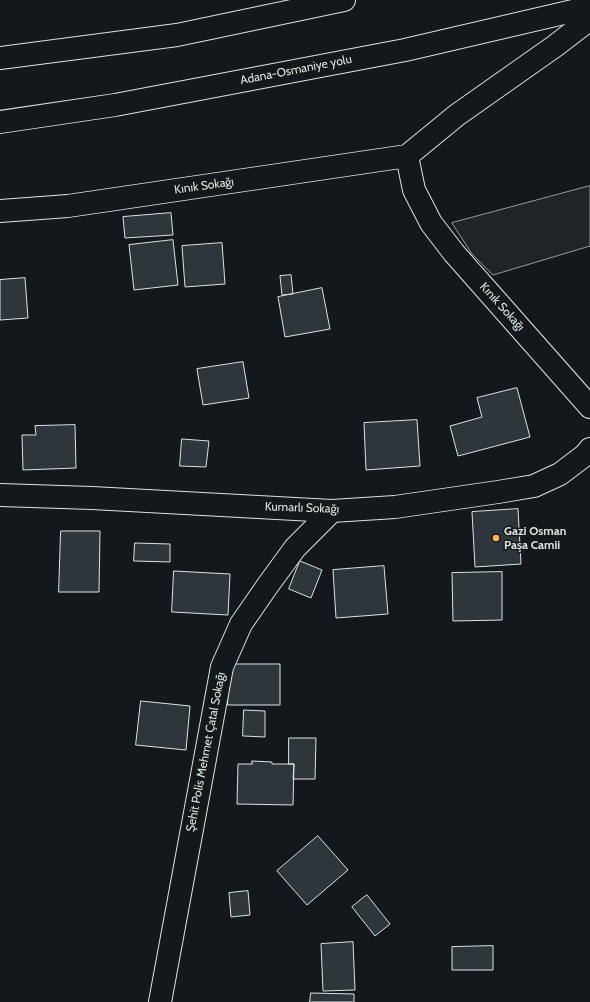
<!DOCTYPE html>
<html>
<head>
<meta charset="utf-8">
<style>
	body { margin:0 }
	canvas { display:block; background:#14181c }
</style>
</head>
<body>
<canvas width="590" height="1002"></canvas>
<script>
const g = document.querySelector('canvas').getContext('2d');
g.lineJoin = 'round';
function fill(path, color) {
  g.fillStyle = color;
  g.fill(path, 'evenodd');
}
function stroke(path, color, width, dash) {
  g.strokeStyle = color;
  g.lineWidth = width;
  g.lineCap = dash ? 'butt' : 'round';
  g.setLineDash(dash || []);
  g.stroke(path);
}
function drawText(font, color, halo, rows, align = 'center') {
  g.font = font + ' Cabin,sans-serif';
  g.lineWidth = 3;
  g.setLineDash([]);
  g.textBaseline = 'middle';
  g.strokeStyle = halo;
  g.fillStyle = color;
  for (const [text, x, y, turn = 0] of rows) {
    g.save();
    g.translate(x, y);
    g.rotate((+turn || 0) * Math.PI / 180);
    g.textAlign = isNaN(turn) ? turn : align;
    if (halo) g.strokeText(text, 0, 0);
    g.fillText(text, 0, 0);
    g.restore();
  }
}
const green = new Path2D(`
	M590,186V246L493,275L472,254L452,223Z`);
fill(green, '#202428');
stroke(green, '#939e99', 1);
const building = new Path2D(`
	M171,213L173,235L125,238L123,217Z
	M173,240L178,285L134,290L129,245Z
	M222,243L225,284L185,287L182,246Z
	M291,275L293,294L282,295L280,276Z
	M25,278L28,318L0,320V280Z
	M322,288L330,329L285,337L278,297Z
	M243,362L249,398L203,405L197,369Z
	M517,388L530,437L458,456L450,426L482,417L477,398Z
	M417,420L420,466L366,470L364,423Z
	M75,425L76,468L23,470L22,435H36L35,426Z
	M182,439L209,441L206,467L180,466Z
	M518,509L521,564L475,567L472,512Z
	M61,531H100L99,592H59Z
	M135,543L170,544V562L134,561Z
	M300,561L322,570L311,598L289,589Z
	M384,566L388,614L336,618L333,570Z
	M174,571L230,574L228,615L172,612Z
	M502,572V620L453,621L452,573Z
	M229,664H280V705H228Z
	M141,701L190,706L186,750L136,745Z
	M244,710L265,711V737L243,736Z
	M289,738H316L315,779H293L294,764H289Z
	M252,761L272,762V764H294L293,805L237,804L238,764H252Z
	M318,836L348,870L307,905L277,871Z
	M248,891L250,915L231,917L229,893Z
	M367,895L390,924L375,936L352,907Z
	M353,942L355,990L323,991L321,944Z
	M493,946V970H452V947Z
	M311,993L354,994V1002H310Z`);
fill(building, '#2c363c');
stroke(building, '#d8e6dc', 1);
const minor = new Path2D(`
	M590,19L555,46L457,115L407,156L414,190L431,223L454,253L590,407
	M0,211L68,206L407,156
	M0,495L92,498L332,511L395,507L498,492L534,486L560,474L585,455L590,449
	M160,1002L222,667L241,624L268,585L295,548L332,511`);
const trunk = new Path2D(`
	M0,58L177,35L344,0
	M0,122L115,105L405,50L590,7`);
stroke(minor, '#d8e6dc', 24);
stroke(trunk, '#d8e6dc', 24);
stroke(minor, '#14181c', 22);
stroke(trunk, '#14181c', 22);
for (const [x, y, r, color] of [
	[496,538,4,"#ffb74d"]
]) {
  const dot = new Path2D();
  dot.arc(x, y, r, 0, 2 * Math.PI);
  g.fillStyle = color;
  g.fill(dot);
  stroke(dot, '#14181c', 1.5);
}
drawText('12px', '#d8e6dc', '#14181c', [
	["Adana-Osmaniye yolu",296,70,-11],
	["Kınık Sokağı",204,186,-8],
	["Kınık Sokağı",502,307,48],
	["Kumarlı Sokağı",302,508,2],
	["Şehit Polis Mehmet Çatal Sokağı",206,752,-79]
]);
drawText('bold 12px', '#d8e6dc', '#14181c', [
	["Gazi Osman",504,531],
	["Paşa Camii",504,545]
], 'left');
</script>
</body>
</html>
